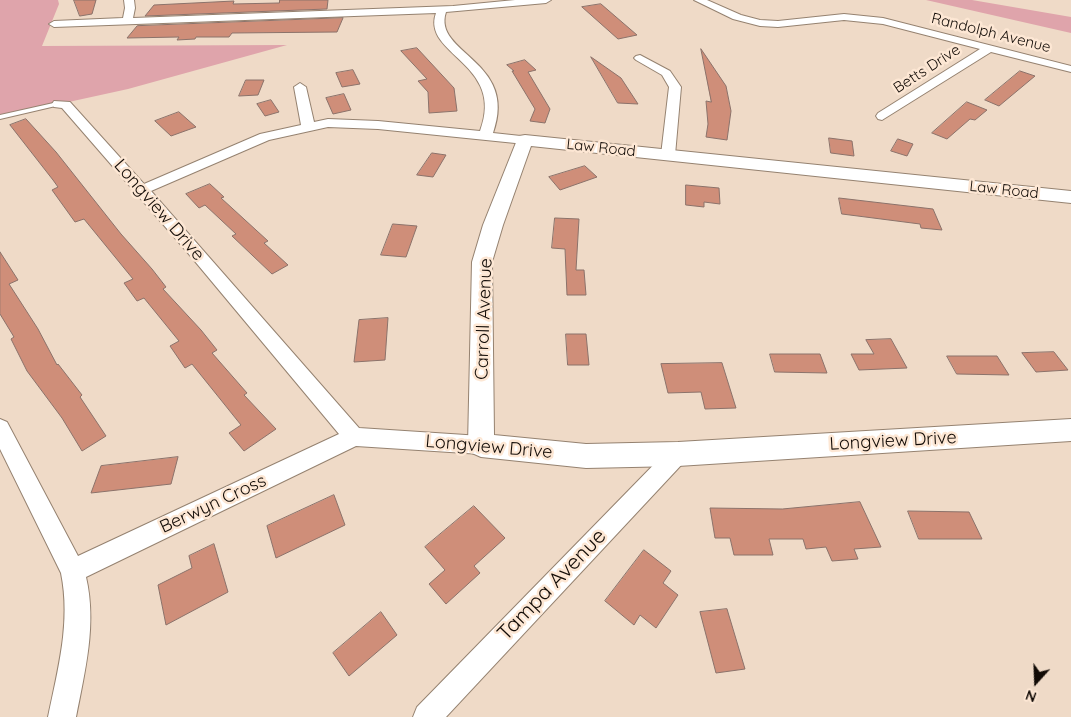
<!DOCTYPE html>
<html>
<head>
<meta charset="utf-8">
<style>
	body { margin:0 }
	#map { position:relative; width:1071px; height:717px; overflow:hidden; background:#efdac7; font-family:Quicksand,sans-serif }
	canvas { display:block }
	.north { position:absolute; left:1011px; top:657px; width:50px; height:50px; -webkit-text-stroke:4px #fde7d4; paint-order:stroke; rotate:200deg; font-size:14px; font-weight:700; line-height:20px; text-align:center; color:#120b06 }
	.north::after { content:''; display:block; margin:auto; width:18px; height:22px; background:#120b06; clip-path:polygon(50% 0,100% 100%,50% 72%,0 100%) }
</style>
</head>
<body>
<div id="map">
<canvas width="1071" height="717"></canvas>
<div class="north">N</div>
</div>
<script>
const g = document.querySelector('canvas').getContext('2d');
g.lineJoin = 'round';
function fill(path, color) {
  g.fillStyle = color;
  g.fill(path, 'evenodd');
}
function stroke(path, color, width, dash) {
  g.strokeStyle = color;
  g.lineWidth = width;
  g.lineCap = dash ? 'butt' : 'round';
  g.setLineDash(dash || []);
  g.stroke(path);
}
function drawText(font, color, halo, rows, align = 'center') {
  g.font = font + ' Quicksand,sans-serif';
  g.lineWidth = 5;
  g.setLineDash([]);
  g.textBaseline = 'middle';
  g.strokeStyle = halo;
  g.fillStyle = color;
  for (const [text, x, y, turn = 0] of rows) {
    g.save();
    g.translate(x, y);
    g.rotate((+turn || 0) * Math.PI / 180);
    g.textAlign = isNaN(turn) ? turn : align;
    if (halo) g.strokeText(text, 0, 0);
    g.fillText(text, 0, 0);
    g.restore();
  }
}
fill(new Path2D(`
	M0,0H58L59,4L42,46L287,45L128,89L0,117Z
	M926,0H972L1071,17V33Z`), '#dfa4ab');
const building = new Path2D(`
	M74,0H96L92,14L80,16Z
	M280,0H328L327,9L145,16L154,5L234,1L233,4L279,3Z
	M601,4L637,35L618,39L582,7Z
	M343,18L337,32L232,33L229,37H196L195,39L177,40L179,37L127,38L137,26Z
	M417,48L454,88L457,111L429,113L428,92L418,81L427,79L401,51Z
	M701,49L726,86L731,111L727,140L706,137L708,124L706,101L711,102Z
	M591,57L621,78L638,104L618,103Z
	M525,60L536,70L528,72L550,109L545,123L530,121L535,109L512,71H514L507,65Z
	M353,70L360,84L342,87L336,73Z
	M1020,71L1035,76L999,106L985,100Z
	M246,80H264L258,95L239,96Z
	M344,94L351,110L333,114L326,98Z
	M271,100L279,112L265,116L257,104Z
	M967,102L987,110L975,120L970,119L947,139L932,133Z
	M179,112L196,127L171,136L155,121Z
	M26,119L56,152L121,234L152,269L166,287L163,289L201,330L217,350L212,353L247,393L244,395L276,429L244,451L229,433L241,425L192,364L185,368L170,346L179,341L144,298L137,301L124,283L133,279L84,219L75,222L52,190L58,187L53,180L10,125Z
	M829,138L852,141L854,156L831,153Z
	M898,139L913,144L907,156L891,151Z
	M432,153L446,155L433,177L417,175Z
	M585,166L597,177L560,190L549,177Z
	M210,184L224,197L221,198L268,241L264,243L288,265L272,274L232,236L236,234L205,205L199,208L186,194Z
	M686,185L719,188L720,204L704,202V207L686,205Z
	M839,198L933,209L942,230L921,228L920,224L842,214Z
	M555,218L579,219L576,270H584L586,295H567L565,249L552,248Z
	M393,224L417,226L406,257L381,255Z
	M0,252L18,280L9,284L38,329L57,365L58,364L82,395L80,397L106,436L82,451L62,418L27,371L11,339L14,337L0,314Z
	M388,318L385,360L354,362L359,320Z
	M566,334H586L589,365H568Z
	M891,339L907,368L859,370L851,354H874L866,340Z
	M1054,352L1068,370L1036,372L1022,353Z
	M770,354H820L827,373L775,372Z
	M947,356H997L1009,375L957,374Z
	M722,363L736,408L705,409L701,392L668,393L661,364Z
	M178,457L171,484L91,493L101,466Z
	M334,495L345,525L276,558L267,526Z
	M860,502L881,547L854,549L858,559L832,561L826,547L806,549L803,539H769L773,555H734L730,538H715L710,508L782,509Z
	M474,506L505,538L474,566L480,573L446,604L429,584L445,570L425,547Z
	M908,511L969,512L982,539H919Z
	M214,544L228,592L166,625L158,585L192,568L189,556Z
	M644,550L671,571L663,583L678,595L656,628L640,615L634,625L605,601Z
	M727,609L745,669L716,673L700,612Z
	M381,612L397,635L349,676L333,653Z`);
fill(building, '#cf8e79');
stroke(building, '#8b726a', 1);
const service = new Path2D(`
	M58,102L61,104L60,105L0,119V115Z`);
const minor = new Path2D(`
	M124,0H134L135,8L133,18L453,6L515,0H551L546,3L446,12C432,54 519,60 493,133L530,137L532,140L530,143L525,144L378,129L328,127L269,140L151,191L359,428L481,436L488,438L491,445L488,452L481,454L356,446L86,577C97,624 85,671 76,717H48C58,669 71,622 61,573L0,449V419L7,422L78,556L339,434L188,253L62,108L54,107L52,104L54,101L70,102L144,184L260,134L301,125L294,87L300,83L306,87L314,122L328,119L378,121L480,131C506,63 421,55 436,13L54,27L49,24L54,21L123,18L125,8Z
	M694,0H707L741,15L760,20L778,21L844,14L883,18L1071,66V72L991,52L882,120L878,119L876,116L878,113L980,49L883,24L844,20L778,27L760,26L733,19Z
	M640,55L670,71L681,87L675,155L673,158L668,159L661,155L669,87L662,75L636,60L634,58L636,56Z
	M678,445L685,447L689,454L685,461L446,717H413L417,707L671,447Z`);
const tertiary = new Path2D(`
	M525,135L1071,191V203L531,146L503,225L492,262L494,435L586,444L678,442L1071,419V441L678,466L586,468L481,457L472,453L468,445L472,262L483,225L517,140L519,136Z`);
stroke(service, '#958270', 2);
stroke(minor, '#958270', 2);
stroke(tertiary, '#958270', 2);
fill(service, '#fff');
fill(minor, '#fff');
fill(tertiary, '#fff');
drawText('15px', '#120b06', '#fde7d4', [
	["Randolph Avenue",991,33,14],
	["Betts Drive",927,69,-33],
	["Law Road",601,148,6],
	["Law Road",1004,190,6]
]);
drawText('18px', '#120b06', '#fde7d4', [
	["Longview Drive",159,210,49],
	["Carroll Avenue",484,319,-88],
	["Longview Drive",893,441,-3],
	["Longview Drive",489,447,5],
	["Berwyn Cross",213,504,-25]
]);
drawText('21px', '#120b06', '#fde7d4', [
	["Tampa Avenue",552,585,-46]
]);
</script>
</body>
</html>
